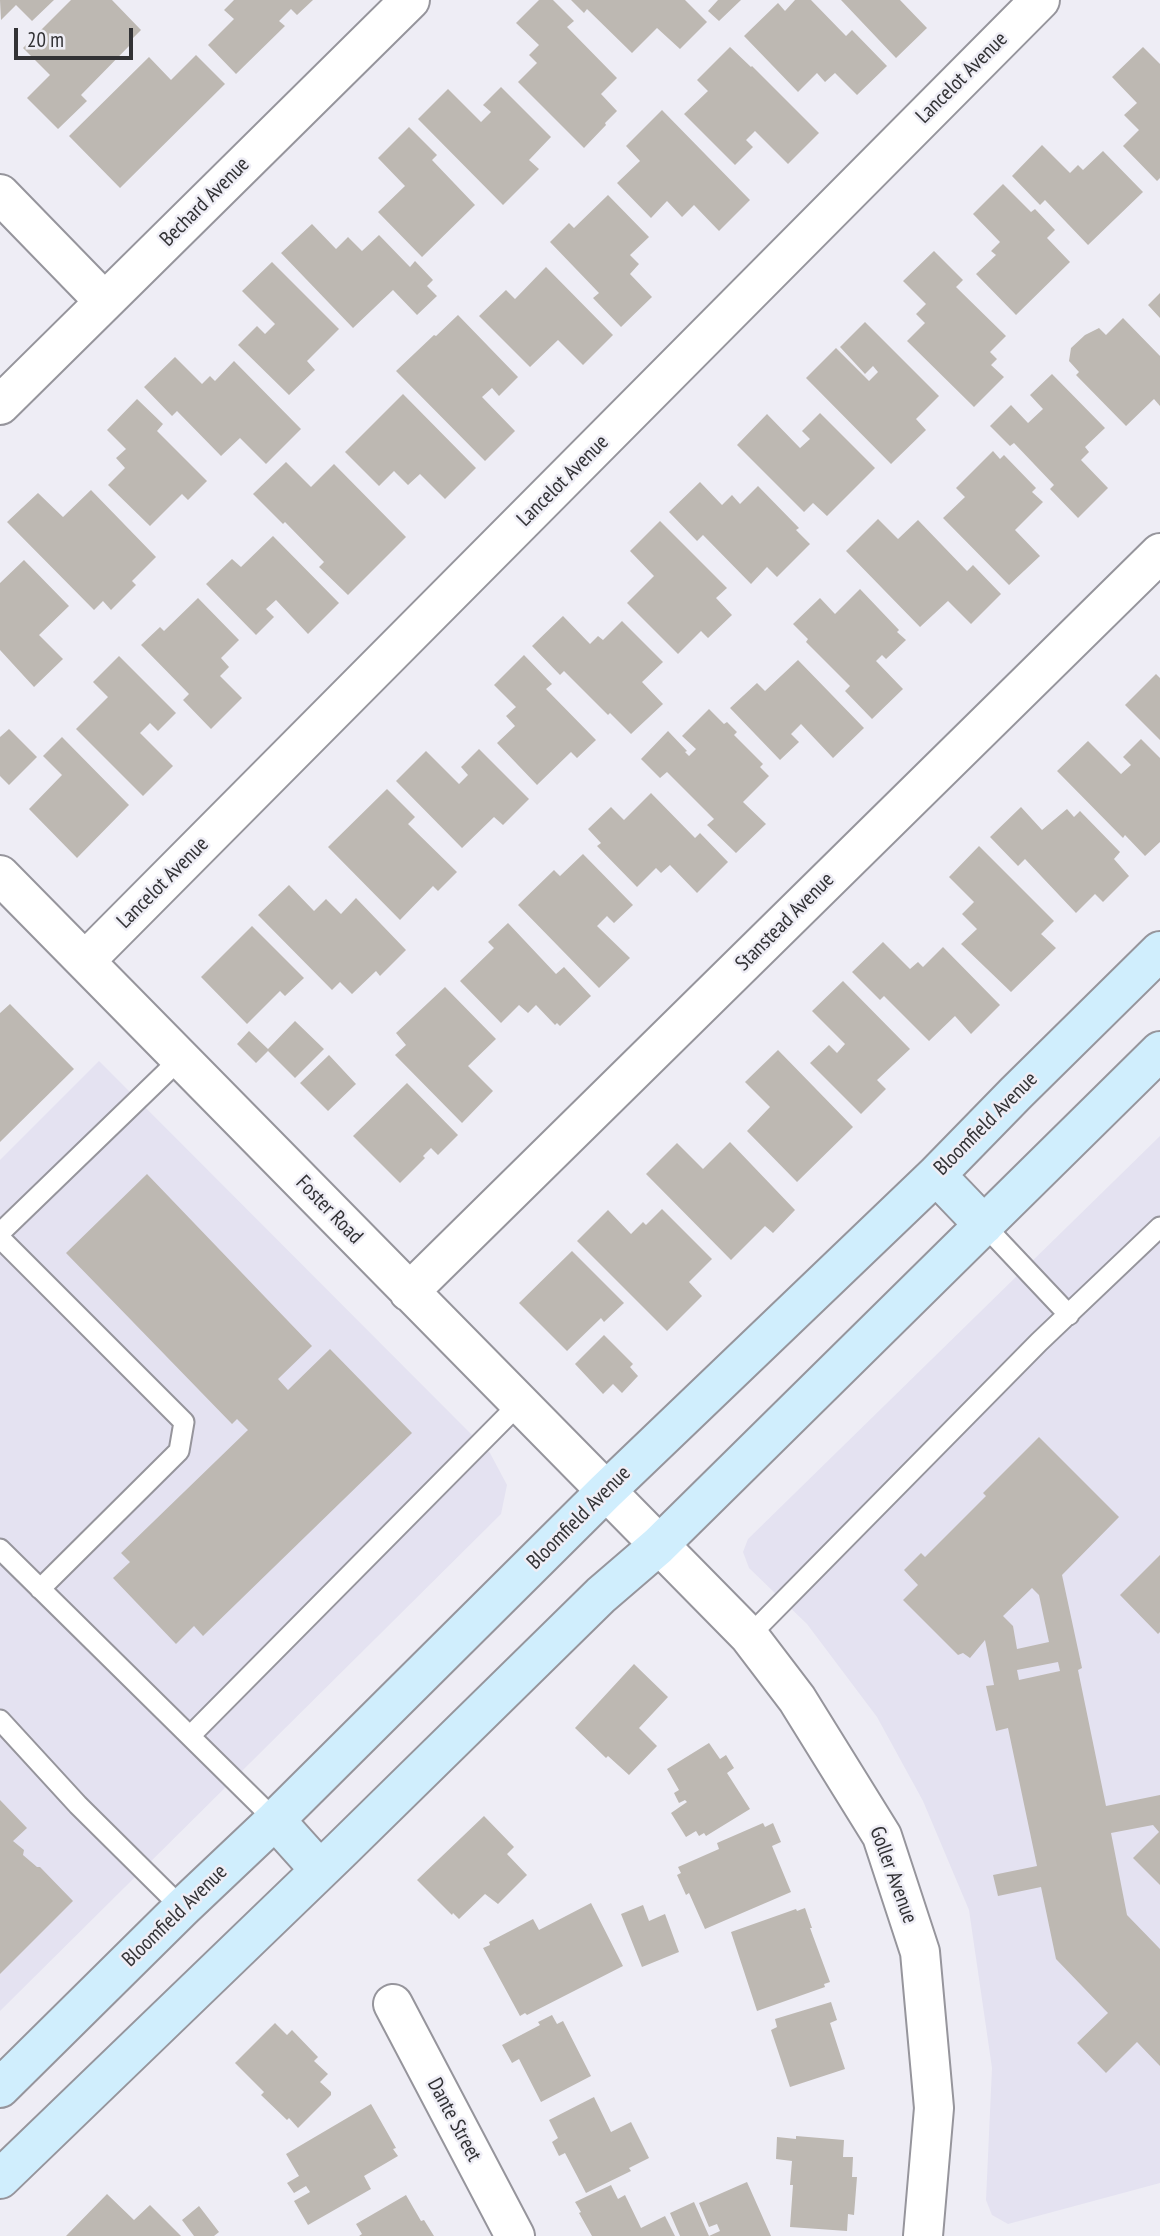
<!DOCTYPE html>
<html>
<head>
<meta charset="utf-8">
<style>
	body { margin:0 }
	#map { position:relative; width:1160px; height:2236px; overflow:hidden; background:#eeedf5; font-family:"PT Sans Narrow",sans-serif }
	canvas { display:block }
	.scale { position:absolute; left:14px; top:28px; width:119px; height:32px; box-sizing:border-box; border:4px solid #323235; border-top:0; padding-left:9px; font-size:21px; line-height:24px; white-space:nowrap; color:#323235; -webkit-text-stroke:5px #eeedf5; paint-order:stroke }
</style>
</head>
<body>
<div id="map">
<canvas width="1160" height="2236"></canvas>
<div class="scale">20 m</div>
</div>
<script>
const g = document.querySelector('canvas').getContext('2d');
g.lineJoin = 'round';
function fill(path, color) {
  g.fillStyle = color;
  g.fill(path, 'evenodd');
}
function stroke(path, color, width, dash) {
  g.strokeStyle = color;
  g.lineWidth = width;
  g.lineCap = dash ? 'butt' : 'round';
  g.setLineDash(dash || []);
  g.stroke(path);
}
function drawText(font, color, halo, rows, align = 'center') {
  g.font = font + ' "PT Sans Narrow",sans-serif';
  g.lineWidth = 5;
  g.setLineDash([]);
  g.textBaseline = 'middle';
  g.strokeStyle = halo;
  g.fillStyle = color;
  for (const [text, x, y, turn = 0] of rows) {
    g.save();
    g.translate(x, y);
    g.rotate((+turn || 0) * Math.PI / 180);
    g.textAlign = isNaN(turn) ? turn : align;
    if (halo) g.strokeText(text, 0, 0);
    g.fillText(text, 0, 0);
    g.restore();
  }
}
fill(new Path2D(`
	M99,1061L490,1453L507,1485L501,1514L0,2011V1160Z
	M1160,1136V2183L1008,2224L992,2215L986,2200L992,2068L969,1910L923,1801L877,1717L807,1624L749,1568L743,1552L748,1539Z`), '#e4e2f1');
fill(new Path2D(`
	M0,0H54L32,21L16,5L1,20Z
	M71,0H112L141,30L129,42L131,44L81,95L87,101L58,129L27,98L50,75L23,48Z
	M234,0H313L297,15L291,9L279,21L285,26L236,74L208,45L234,19L224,10Z
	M539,0H553L574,21L567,27L617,78L601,94L617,111L605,123L606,125L584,148L518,82L537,63L529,55L539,45L516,23Z
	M571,0H685L707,22L680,49L657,28L632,53L587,9L584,13Z
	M718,0H741L719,21L708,11Z
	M795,0H811L846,36L852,30L887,66L857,95L835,73L825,82L817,73L798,92L744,36L778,3L785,11Z
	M841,0H900L927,28L896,58Z
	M730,47L751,67L752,66L819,133L788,164L755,131L746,140L753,147L735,165L684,114L708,91L697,80Z
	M1143,47L1160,64V178L1157,181L1123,146L1139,130L1124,115L1137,103L1112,77Z
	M196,55L225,84L120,188L69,136L149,57L171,80Z
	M501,87L551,137L529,160L539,169L503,205L418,119L448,89L481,122L491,112L483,105Z
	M662,110L750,200L719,231L694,205L682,217L667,201L651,218L617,183L640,161L626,146Z
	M409,127L437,155L432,160L475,205L422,257L378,212L405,186L378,158Z
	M1042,145L1070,173L1078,165L1083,170L1103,151L1143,192L1088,245L1045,200L1040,205L1012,176Z
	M1003,184L1031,212L1035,209L1055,230L1047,238L1070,262L1016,315L976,274L996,255L991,251L1000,242L973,214Z
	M608,195L649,237L630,255L639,264L630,274L652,297L621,327L593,298L599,293L550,242L569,223L574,228Z
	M312,224L336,249L348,237L362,251L379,235L410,267L415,261L433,280L427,286L437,296L417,315L393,290L353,328L281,253Z
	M934,251L963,280L956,287L1006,336L990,352L997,359L991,365L1004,377L974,407L907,341L925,323L916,314L926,304L903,281Z
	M272,262L339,329L307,361L315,370L289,395L238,345L257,326L265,334L275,324L242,291Z
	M546,267L613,335L583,365L558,340L530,367L479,316L506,290L515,299Z
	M1160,293V318L1148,305Z
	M458,315L518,377L499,396L492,388L482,397L515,431L485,461L396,371L434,335L436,336Z
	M1123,318L1160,356V406L1154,399L1126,426L1076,375L1079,372L1069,361L1071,348L1085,335L1099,328L1106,335Z
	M865,322L939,396L916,419L926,430L891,464L806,378L836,348L869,381L878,372L873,366L865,374L840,347Z
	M175,357L202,384L210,376L215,381L234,361L301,429L266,464L240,438L221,456L177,411L172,416L144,387Z
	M1052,374L1105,428L1085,447L1089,452L1081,460L1108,488L1078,518L1050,489L1054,485L1014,443L1010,446L990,426L1011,405L1028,423L1043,409L1030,395Z
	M403,394L476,468L445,499L420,474L408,485L394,471L379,486L345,452Z
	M137,399L163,424L157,431L207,481L188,500L182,494L150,526L108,485L125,468L116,458L126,449L107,430Z
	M820,413L875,468L827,516L813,503L804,512L737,445L767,414L800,448L810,439L802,431Z
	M993,451L1000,459L1004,455L1036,488L1032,492L1043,502L1015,530L1040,556L1009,585L943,518L965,497L956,488Z
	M286,462L311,487L334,464L406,537L348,595L319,567L324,562L285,522L283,524L253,494Z
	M700,482L722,505L732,495L740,504L758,486L799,528L796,530L810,544L777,577L767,567L751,584L703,535L697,541L669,512Z
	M91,490L156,557L132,581L136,585L111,610L103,601L94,610L7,522L38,493L63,517Z
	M878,519L898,539L918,520L967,571L973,565L1001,594L971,624L948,601L920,627L846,551Z
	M660,521L727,588L716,598L732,615L708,638L701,631L678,654L627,603L654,576L630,551Z
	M273,536L339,603L308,634L276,600L266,609L274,617L256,635L206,584L232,559L241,567Z
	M24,560L69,606L39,635L63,659L34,687L0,650V583Z
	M860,589L899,630L897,632L906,640L886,659L882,655L876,661L903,689L872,719L845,691L850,686L806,642L808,639L793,624L820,598L835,614Z
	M198,598L239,640L221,658L229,667L220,676L242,698L211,729L183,700L189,694L141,645L160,627L164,631Z
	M563,616L590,644L598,636L603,640L622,621L663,662L642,682L663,704L631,734L610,713L608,715L564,671L560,675L532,646Z
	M524,655L552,684L546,689L596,740L577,758L571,752L537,785L497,743L515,726L506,716L516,707L494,685Z
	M119,656L176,713L158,731L150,723L140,733L173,766L143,796L76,729L108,697L93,682Z
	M798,660L864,728L833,758L801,724L791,734L799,742L780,760L730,708L757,683L765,691Z
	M1156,674L1160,678V740L1125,705Z
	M709,709L724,724L727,722L737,732L734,735L763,764L760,767L769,776L743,802L766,824L736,853L707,825L714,819L667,772L660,778L641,759L668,731L687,751L685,752L689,756L696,749L682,736Z
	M9,729L37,757L9,785L0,776V737Z
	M62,737L129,805L77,858L29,809L62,775L43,756Z
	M1141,739L1160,758V842L1145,856L1125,835L1123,838L1057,771L1088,741L1121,774L1131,765L1123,757Z
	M479,749L529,799L503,825L494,817L462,848L396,781L426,751L459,784L468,775L461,767Z
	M387,789L415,817L408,824L457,872L438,891L433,886L400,920L328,847Z
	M651,793L695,838L700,833L728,862L697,893L670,865L661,873L656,868L637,887L597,846L601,843L588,829L611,807L624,820Z
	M1021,807L1042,830L1067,809L1074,817L1080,811L1120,852L1114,859L1129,876L1103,902L1095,894L1076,913L1025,859L1018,866L990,837Z
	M979,846L1054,921L1041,934L1056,948L1011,992L961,944L977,929L962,914L974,902L949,877Z
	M583,854L633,905L614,923L607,916L597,926L630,958L599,988L518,905L554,870L560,876Z
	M289,885L314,911L326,899L341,914L356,898L406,950L380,976L376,971L352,994L340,982L332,990L258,915Z
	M508,923L556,974L564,967L591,996L560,1026L557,1023L555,1025L536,1005L528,1013L519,1005L501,1023L460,981L494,948L488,942Z
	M252,926L304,978L285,996L280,991L247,1024L201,977Z
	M883,942L910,969L918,962L923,967L943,947L1000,1005L971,1034L955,1016L929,1041L884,996L880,1000L852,972Z
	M843,981L910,1049L877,1080L886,1089L861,1114L810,1063L829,1045L837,1053L845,1044L812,1011Z
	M445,987L496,1039L468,1066L493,1091L462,1123L395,1055L406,1045L396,1033Z
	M10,1004L74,1069L0,1142V1013Z
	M295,1021L324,1049L295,1078L268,1051L256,1063L237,1044L249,1031L268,1049Z
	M778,1050L853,1127L797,1182L747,1131L770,1107L745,1082Z
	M329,1055L356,1084L328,1111L300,1083Z
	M407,1083L458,1135L438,1155L431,1148L423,1156L425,1158L400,1183L353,1136Z
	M730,1142L795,1210L773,1233L765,1226L731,1260L646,1174L677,1143L703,1169Z
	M147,1174L312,1346L278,1379L288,1390L330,1349L412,1433L203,1636L194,1626L176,1644L113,1578L130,1562L121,1553L248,1430L237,1419L232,1424L66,1253Z
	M662,1209L712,1259L689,1282L702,1296L667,1331L577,1241L608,1210L631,1234L643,1222L646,1225Z
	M572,1251L624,1303L604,1322L601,1318L567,1351L519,1303Z
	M604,1335L633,1364L630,1367L638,1376L622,1393L613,1384L603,1394L575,1364Z
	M1039,1437L1119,1517L1062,1575L1082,1668L1078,1670L1106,1806L1160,1795V1885L1133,1858L1159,1832L1153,1825L1111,1833L1127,1915L1160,1949V2066L1137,2042L1106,2073L1077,2043L1108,2013L1056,1959L1041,1887L998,1896L993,1875L1037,1866L1008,1728L996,1731L986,1686L994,1685L985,1640L970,1658L963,1653L958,1655L903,1600L918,1585L904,1570L921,1553L925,1557L986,1496L983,1493ZM1032,1588L1039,1595L1049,1642L1017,1649L1013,1626L1003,1616ZM1058,1662L1060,1671L1019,1680L1017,1670Z
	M1160,1555V1632L1158,1634L1120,1595Z
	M634,1664L668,1697L639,1728L657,1746L629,1775L608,1756L606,1758L575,1728Z
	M709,1743L720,1759L726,1755L734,1768L727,1773L750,1809L706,1836L704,1833L699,1836L696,1831L686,1837L671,1813L687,1802L685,1800L679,1803L674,1793L679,1790L667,1769Z
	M0,1800L27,1828L13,1841L24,1850L23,1855L37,1867H40L73,1901L0,1974Z
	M484,1816L514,1847L507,1854L527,1875L498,1904L485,1894L459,1919L453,1913L452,1915L417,1880Z
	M763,1823L765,1827L773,1823L781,1842L772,1846L791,1892L705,1929L689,1893L686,1895L677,1875L681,1873L678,1867L719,1849L717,1843Z
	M591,1903L623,1966L527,2015L525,2013L520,2016L483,1948L490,1945L489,1942L533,1919L539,1930Z
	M643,1905L649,1921L665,1914L679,1952L642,1967L621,1914Z
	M805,1908L812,1928H810L830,1982L824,1984L825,1987L757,2011L731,1932L796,1909L797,1911Z
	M831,2002L837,2020L830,2023L845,2069L790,2087L771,2030L777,2027L775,2019Z
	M552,2015L557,2024L563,2021L591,2076L541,2102L519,2059L512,2063L502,2045L540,2025L538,2022Z
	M275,2023L287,2035L292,2030L318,2057L314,2061L328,2074L320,2082L331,2092V2095L298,2128L289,2118L287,2120L261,2095L264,2092L235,2063Z
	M594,2097L611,2132L631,2122L649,2158L629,2168L631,2171L586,2193L565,2153L559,2156L552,2142L558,2138L549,2120Z
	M371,2104L396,2148L393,2149L398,2156L364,2176L371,2189L308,2225L294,2201L310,2192L306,2186L294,2193L287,2183L299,2176L286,2154Z
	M796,2136L844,2140L843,2157H853L852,2177H857L854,2215L848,2214L847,2231L790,2227L793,2185H790L792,2161L776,2159L777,2137L796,2139Z
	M747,2182L771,2236H709L720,2231L717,2224L709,2227L699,2203Z
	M611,2185L618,2199L625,2195L641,2228L665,2216L675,2236H592L579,2213L581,2212L575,2202Z
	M107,2194L134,2220L150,2205L181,2236H66Z
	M406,2195L421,2221L424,2220L434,2236H359L362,2234L356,2224Z
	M694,2202L709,2236H680L670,2213Z
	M199,2206L219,2232L214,2236H194L182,2220Z`), '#bdb8b2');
const service = new Path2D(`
	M984,1225L1069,1315
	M0,1233L180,1059
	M0,1238L184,1422L179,1451L40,1589
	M0,1549L275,1820
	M749,1636L1039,1342L1160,1227
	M0,1720L78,1805L182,1908
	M190,1736L519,1404`);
const minor = new Path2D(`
	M0,194L104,301
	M0,405L410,0
	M0,875L749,1636L797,1699L882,1836L920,1952L934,2108L923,2236
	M85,961L1040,0
	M409,1292L1160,553
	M393,2004L515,2236`);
const secondary = new Path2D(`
	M936,1175L984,1225
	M275,1820L320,1870
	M0,2088L182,1908L275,1820L605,1492L936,1175L1016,1093L1160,951
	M0,2179L339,1852L601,1595L658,1546L1160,1051`);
stroke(service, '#96959c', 23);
stroke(minor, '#96959c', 42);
stroke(secondary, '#96959c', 42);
stroke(service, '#fff', 19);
stroke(minor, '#fff', 38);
stroke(secondary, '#d0eefd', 38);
drawText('21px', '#323235', '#eeedf5', [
	["Lancelot Avenue",962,78,-45],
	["Bechard Avenue",205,202,-45],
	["Lancelot Avenue",563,481,-45],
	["Lancelot Avenue",163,883,-45],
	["Stanstead Avenue",785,922,-45],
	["Bloomfield Avenue",986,1124,-45],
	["Foster Road",329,1210,46],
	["Bloomfield Avenue",579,1518,-45],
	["Goller Avenue",893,1875,70],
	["Bloomfield Avenue",175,1916,-44],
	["Dante Street",454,2120,62]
]);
</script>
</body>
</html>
